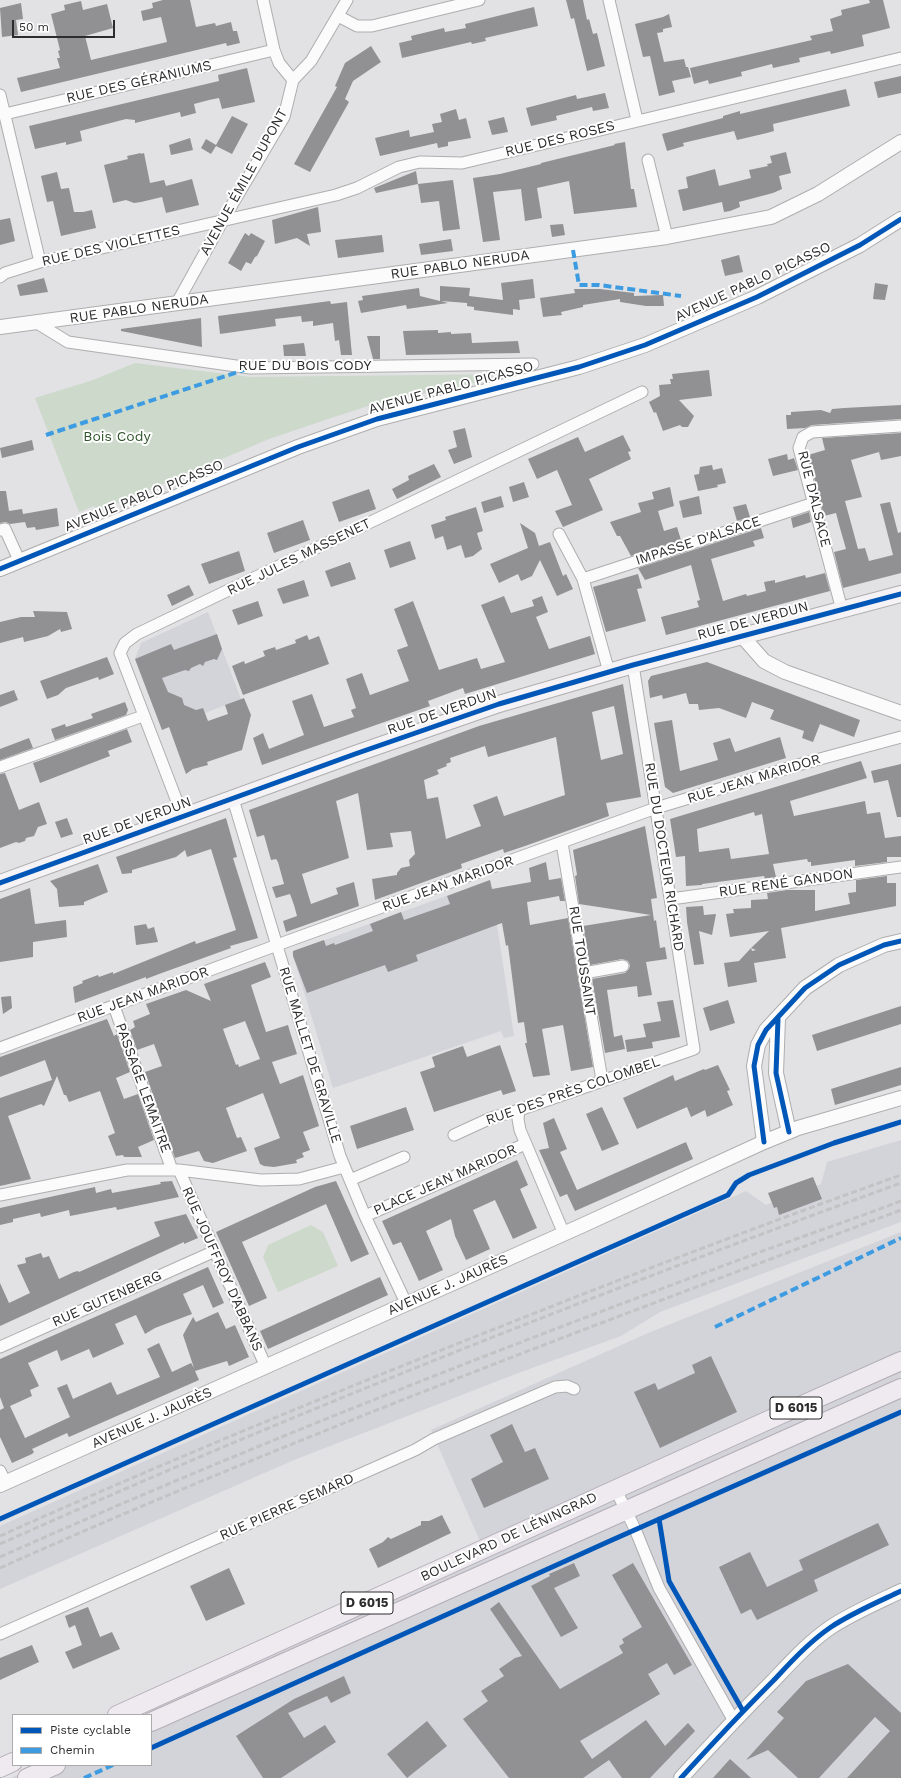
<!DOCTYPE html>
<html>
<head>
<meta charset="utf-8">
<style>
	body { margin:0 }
	#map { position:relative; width:901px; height:1778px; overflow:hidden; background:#e2e2e4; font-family:"Work Sans",sans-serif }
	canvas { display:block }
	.legend { position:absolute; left:12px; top:1714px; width:140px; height:52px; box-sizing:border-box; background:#fff; border:1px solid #ababab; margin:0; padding:5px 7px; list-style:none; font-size:12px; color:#2c2c2d }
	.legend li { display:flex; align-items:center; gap:8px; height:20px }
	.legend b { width:20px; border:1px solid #ababab }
	.scale { position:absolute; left:12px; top:20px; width:103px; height:18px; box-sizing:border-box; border:2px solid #2c2c2d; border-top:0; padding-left:5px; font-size:12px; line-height:14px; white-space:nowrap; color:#2c2c2d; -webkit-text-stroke:3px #fff; paint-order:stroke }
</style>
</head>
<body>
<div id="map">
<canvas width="901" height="1778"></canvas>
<ul class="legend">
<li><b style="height:5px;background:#0057b8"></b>Piste cyclable</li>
<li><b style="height:5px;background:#3d9ce1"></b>Chemin</li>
</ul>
<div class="scale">50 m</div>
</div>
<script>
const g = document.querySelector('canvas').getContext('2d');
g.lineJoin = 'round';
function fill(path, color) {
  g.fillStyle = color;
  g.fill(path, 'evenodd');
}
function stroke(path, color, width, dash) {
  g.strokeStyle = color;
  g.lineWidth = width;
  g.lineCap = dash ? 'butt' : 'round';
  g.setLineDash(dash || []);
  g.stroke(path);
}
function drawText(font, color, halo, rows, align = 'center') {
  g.font = font + ' "Work Sans",sans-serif';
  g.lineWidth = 4;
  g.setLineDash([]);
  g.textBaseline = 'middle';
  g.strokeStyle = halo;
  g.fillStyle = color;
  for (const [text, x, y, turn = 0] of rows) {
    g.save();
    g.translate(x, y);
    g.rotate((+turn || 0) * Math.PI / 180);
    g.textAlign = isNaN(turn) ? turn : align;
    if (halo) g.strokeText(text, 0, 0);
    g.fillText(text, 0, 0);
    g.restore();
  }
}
fill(new Path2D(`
	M208,612L241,699L162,730L135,659L141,643Z
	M490,880L514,1036L504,1038L501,1031L333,1088L292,952Z
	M901,1140V1222L660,1312L621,1336L521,1372L294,1460L0,1589V1526L746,1191L766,1205L821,1184L827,1162Z
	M901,1232V1778H11L38,1765H151V1715H141L210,1681L487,1557L431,1430L648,1333Z`), '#d3d3da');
fill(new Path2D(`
	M135,363L251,377L507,374L458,387L384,401L331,418L269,439L97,512L94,506L79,512L35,398L93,380Z
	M311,1225L323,1232L338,1266L278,1292L263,1257L268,1245Z`), '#ccd9cb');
fill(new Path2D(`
	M163,0H190L196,27L215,23L216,26L231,22L233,31H237L240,43L227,46L226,43L21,92L17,78L60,68L57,58H60L58,51L60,50L51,14L65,10L64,5L81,1L83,10L107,4L113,28L85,36L91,60L167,42L161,17L143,21L141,11L153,8L152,3Z
	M566,0H583L587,20L589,19L593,34L597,33L605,66L587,71L574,18L571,19Z
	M869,0H883L890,28L862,35L864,46L831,54L830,51L799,58L800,62L773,68L772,64L741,72L742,76L709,84L708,80L694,84L690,68L812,40L810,36L833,31L830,19L842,15L841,10L870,3Z
	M21,3L23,19L16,20L18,35L2,37L0,8Z
	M534,7L538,26L485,38L486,41L472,44L471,42L402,58L399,43L412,40L411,36L444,28L445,32L466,28L465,24Z
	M669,14L672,27L663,29V32L657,33L664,62L684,59L686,67H688L691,77L672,81L675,92L659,96L650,56L643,57L635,24L663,17Z
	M371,46L381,62L353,81L345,99L349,102L310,172L294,164L337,87L335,86L345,63Z
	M247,68L255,102L222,109L219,98L209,100L194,104L196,113L181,117L180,112L135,123V120L126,119L80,131L82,141L66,145V142L35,149L29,126L219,81L218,75Z
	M901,76V93L878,98L874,82Z
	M846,89L850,106L773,124L774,131L767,133L737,140L734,131L683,143L684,146L667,151L662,134L723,118V116L740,111V114Z
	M605,93L609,108L593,111L592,107L556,116L557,120L531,126L526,108L576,95L577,99Z
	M456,109L459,120L466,118L471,138L448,142V146L438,148L437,143L380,156L375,138L409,130L410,137L434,132L432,124L442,122L440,114Z
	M232,116L248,124L232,154L216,146L211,154L201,148L206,139L216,145Z
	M504,117L508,132L492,135L488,121Z
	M190,138L193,150L171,155L169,145Z
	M625,142L631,189H634L637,207L574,214L569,181L537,188L542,218L525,221L521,189L493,192L500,240L483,242L473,178L500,174L541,164V163L615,145L614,144Z
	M786,152L791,173L779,176L782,189L773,193L739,202L740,207L730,211L724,212L722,202L683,211L678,190L688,188L686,177L715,169L719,186L751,178L749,170L768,166L767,164L772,163L770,156Z
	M141,153V154L144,153L150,183L164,180L166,186L192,179L199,205L166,213L162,197L141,202L134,203L126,200L113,203L104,165L128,159L127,156Z
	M416,171L418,184L453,180L460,229L443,231L439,201L421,203L418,184L376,193L374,188Z
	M57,172L61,189L69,188L74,212H83L92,210L96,228L61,236L53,201L47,202L41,176Z
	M318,207L321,232L307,234L310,246L297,238L275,244L272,220Z
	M10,218L15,241L0,245V220Z
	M563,224L565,235L552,237L550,225Z
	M245,233L249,236L251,233L265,241L257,256L255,257L251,264L246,262L241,271L228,263Z
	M382,235L384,252L338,258L335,240Z
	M451,239L453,251L421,255L419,244Z
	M739,255L743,272L725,276L721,260Z
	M44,278L48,292L20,296L17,285Z
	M533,279L535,298L519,300L520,310L513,309V315L474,310V307L467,306V303L441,301L448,303L407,309L406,305L361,313L358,301L363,300L362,296L419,288L420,296L440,301V286L470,288L469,296L503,300L501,283Z
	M875,283L888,285L885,300L873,299Z
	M574,289H600L634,293V296L663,295L664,306H646L620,302V299L583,305V307L561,312L562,315L543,317L540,298L575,293Z
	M330,301L331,304L347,302L352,355H341L339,340L335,341L333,323L313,326V321L302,322L301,316L275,319L276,326L220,334L218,316Z
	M201,318L202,347L121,331V329Z
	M438,330V333L451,332V334L471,333L472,343L518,341L520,353L406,355L403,331Z
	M367,336H380V359H373Z
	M304,343L306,356H284L283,345Z
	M709,370L712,396L679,400L694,416L688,427H682L680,425L663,431L656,412L654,413L649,402L660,396L659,385L671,384L670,379H673L672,374Z
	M901,405V419L812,425L805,428L787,429L786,415H791V412L821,410L830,413L832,409L844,408Z
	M465,428L472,457L454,464L448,450L457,447L453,431Z
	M901,433V456L881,460L879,452L851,460L862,497L845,501L858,549L865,548L869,561L893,555L880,504L890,502L898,533L901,532V573L843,588L834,552L846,549L840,528L836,513L824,516L808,455L825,450L822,438Z
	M623,435L631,451L628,452L631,459L589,479L603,510L563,527L555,511L572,505L557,470L537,479L528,459L578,437L585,452Z
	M32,440L34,450L2,458L0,448Z
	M787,454L788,460L794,458L798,470L773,476L768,459Z
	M434,464L441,477L397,499L392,489L409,480L408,476Z
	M712,465L713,470L722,468L726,483L717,485L718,487L698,491L694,475L699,474L700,467Z
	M524,482L529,497L513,502L509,487Z
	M670,487L674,506L658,511L664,531L677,527L681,540L631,556L620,536H617L610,522L641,512L638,503L654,499L652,492Z
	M369,489L376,509L339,522L332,502Z
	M0,491H6L9,511L22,509L23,514L57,508L59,526L36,530L35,527L27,528L25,522L10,524L6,522L0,523Z
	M501,496L504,507L484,513L481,502Z
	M699,496L702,514L683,518L679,501Z
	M746,504L750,517L737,521L733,507Z
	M476,507L483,531L477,533L482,549L473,556L465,558L461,545L447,550L443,536L435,539L431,525L446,520L445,517Z
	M809,512L811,522L793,528L791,518Z
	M303,520L310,540L274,553L267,533Z
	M520,523L535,533L539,546L550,542L563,576L566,574L573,589L557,596L540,560L532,576L521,581L518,574L499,583L490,564L528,548Z
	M761,528L764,538L753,541L755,546L711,559L723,601L746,594L747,596L766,591L764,582L775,580V583L805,575L806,578L825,573L830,591L666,635L661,617L699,607L697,601L700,600L691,565L645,580L638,568Z
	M410,541L416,559L390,568L384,550Z
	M239,551L245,571L209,584L201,564Z
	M350,562L356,579L331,587L325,571Z
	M638,574L642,588L637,589L646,621L606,632L593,587Z
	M304,580L309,596L283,604L277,589Z
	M189,585L194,595L172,606L167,595Z
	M504,596L511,613L534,606L532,600L542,596L548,612L536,617L549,649L590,636L595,654L465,694L463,688L428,701L430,706L262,765L253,738L263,733L269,749L304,735L292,701L312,694L324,727L354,717L351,710L356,708L346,679L362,673L370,695L409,681L397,650L408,646L394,609L413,601L439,670L477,658L481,669L505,662L481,605Z
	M258,601L263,616L238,625L232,610Z
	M33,611L67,612L72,629L61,632L60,629L48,636L24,642L23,637L0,643V622L21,617H35Z
	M217,634L222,649L217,660L214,659L205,662L203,666L200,664L191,668L189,671L185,670L162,678L168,692L182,698L184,705L196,710L203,708L208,721L228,714L225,705L244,698L251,715L242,750L207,762L208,765L193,769L186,774L169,727L162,730L135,659L171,644L174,650Z
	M307,635L309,640L319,636L329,664L243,695L232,666L244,661L245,664L265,656L263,651L275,647L276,650L296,643L295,640Z
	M107,657L114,674L99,680L98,677L66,688L58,695L47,699L40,681Z
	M707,662L860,720L854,737L820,724L813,742L802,738L804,731L770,719L774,710L752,702L746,718L719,708L699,710L698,704H689L686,693L663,699L662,695L650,698L648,681L651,676Z
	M623,684L641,797L606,803L609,816L525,846L504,853L503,849L461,864L462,868L375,900L372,879L397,875V873L401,868L410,866L409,860L415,854L411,831L390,833L393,847L367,850L358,793L336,801L349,858L302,874L311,904L338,894L336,888L354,882L359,906L286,932L283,921L297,916L294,905L290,894L276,898L272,887L284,884L278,862L276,859L271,860L264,835L257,837L249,810L479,726ZM614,706L623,754L601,760L592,712ZM556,737L565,795L504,816L497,796L473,805L481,826L446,839L438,797L427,799L424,780L439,774L437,770L447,766L446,764L451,762L450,758L485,746L488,757Z
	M14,690L18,700L0,707V695Z
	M125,702L128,710L126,715L55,740L51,729L65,724L66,727L93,718L91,714Z
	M672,720L680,771L718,760L713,743L730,738L735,752L780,737L786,758L673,793L665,787L654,723Z
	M127,729L132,742L108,751L110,756L40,783L33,763Z
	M29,738L33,748L0,760V749Z
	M861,761L867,778L790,801L794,816L865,801L867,814L880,812L885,838L901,836V857H887V862L855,866V860L811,866V862H808L807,859L773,864L776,877L765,879L764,876L702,884V885L686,886L685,856L676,857L670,819ZM754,812L755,816L762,814L769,854L731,859L729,848L699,852L697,829Z
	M901,764V817H897L888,780L874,783L871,771Z
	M5,773L19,810L39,802L47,824L38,827L34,836L26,838L25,841L19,843L16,842L0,848V774Z
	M67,818L73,834L61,838L55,822Z
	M226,818L237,857L233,858L258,938L230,946L231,948L159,974L146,979V977L75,1003L73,987L83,983L82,981L98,975L99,977L113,972V974L195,941L196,944L236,930L211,849L187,857L185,850L176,857L132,870V873L122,874L116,857Z
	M645,826L657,898L651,899L654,921L656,920L660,948L665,947L667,959L646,962L652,995L638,997L637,986L607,990L614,1037L622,1035L625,1049L605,1053L592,979L625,973L629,969L630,965L628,961L622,959L590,965L583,926L651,915L579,904L575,876L577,875L573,850Z
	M546,862L549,880L561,878L565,901H560L559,896L527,902L530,925L568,918L593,1067L571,1071L563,1025L542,1029L550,1075L533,1077L525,1043H527L524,1022L518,1023L508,945L506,946L502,923L416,955L418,961L388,972L385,965L307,993L293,956V951L324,940L326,946L334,943L335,945L373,931L370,924L401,912L404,920L450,904L447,896L490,880L492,889L531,882L529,868Z
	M98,864L108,892L84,902V905L59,907L57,889L50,881Z
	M887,876V883H896V906L781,928L786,958L754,963L757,982L728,987L724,963L739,961L751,948L752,951L756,950L751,948L769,931L730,937L726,914L734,913L733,909L751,908V900L768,899L767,893L787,890H815V911L850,904L848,893L856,892V880Z
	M30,888L35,924L66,920L67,937L33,942V957L0,962V899Z
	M703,906L704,915L716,914L712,935L699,931L704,964L694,965L687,922L686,907Z
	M146,924L148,929L154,927L158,942L136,945L134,926Z
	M265,962L271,977L251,985L266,1032L288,1025L290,1032L297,1054L272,1062L280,1084L303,1075L319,1126L303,1132L310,1150L302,1153L304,1157L296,1160L297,1163L274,1167L264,1166L260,1164L254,1148L280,1138L263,1093L226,1108L237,1138L241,1137L247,1151L213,1163L204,1161L199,1151L175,1158L145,1072L162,1066L154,1044L137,1050L130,1030L135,1027L133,1021L150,1014L146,1004L186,990L211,1001L204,984ZM245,1021L260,1059L239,1067L238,1064L236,1065L223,1029Z
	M11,996L12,1008L3,1014L1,997Z
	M673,1000L680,1037L652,1042L653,1048L627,1052L625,1040L646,1037L643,1024L661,1021L657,1002Z
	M728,1000L735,1023L710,1031L703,1008Z
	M901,1006V1024L817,1051L812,1035Z
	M107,1019L114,1036L117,1034L130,1072L116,1078L124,1099L138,1094L154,1140L138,1147L142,1157H124L123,1155L116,1156L108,1136L115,1133L100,1091L69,1102L66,1095H64L57,1076L44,1106L41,1104L8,1116L31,1179L0,1186V1098L52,1080L45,1060L0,1077V1057Z
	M500,1045L516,1091L503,1095L501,1090L434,1112L420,1072L435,1067L432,1057L463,1046L467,1057Z
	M718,1065L730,1090L727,1091L733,1105L707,1117L705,1110L691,1117L687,1107L637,1129L623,1098L673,1075L675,1081L704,1069L705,1070Z
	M901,1067V1085L835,1105L831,1089Z
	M406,1107L414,1130L357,1149L350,1126Z
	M602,1107L619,1144L602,1151L586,1114Z
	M554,1118L567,1149L560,1152L577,1190L686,1142L693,1159L575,1211L567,1194L560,1197L539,1150L549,1148L543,1123Z
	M517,1160L528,1185L520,1189L537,1228L513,1239L495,1200L473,1210L490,1249L466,1260L455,1236L451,1219L426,1231L443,1270L419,1281L401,1242L393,1245L382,1221Z
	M813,1177L822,1199L779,1215L777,1207L774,1208L768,1193Z
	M172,1181L179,1197L117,1210L116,1207L70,1216L69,1210L41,1217L40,1213L13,1219V1222L0,1225V1208L95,1187L96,1193L111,1189L112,1193L161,1184L160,1182Z
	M336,1181L369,1254L351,1262L326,1204L242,1242L267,1298L249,1306L216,1232L315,1187Z
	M186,1214L198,1238L184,1244V1242L0,1326V1283L9,1303L30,1293L17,1265L26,1263L25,1258L41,1253L43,1258L49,1256L59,1279L74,1272L78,1271L79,1272L160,1236L154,1222Z
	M208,1267L224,1303L213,1308L203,1285L183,1294L192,1314L155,1328L145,1334L136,1315L115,1324L124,1344L93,1358L89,1349L61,1361L57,1350L28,1363L39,1386L30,1390L32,1396L10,1406L25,1438L70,1417L57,1388L67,1384L73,1399L111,1382L117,1395L160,1377L147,1349L159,1343L172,1372L191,1363L194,1368L183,1335L193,1317L196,1322L218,1312L226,1329L235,1325L249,1357L229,1366L227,1361L195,1371L199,1380L69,1437L67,1433L32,1449L34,1452L32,1454L12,1463L0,1437V1410L4,1408L0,1397V1359Z
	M380,1277L388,1295L268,1349L260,1331Z
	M711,1356L737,1412L660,1448L634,1392L655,1383L658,1390L695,1373L692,1365Z
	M512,1424L525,1452L535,1448L549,1479L484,1508L471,1479L503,1462L490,1435Z
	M442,1515L451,1533L378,1568L369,1549L383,1542L388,1537L391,1539L421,1525V1521H429Z
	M878,1523L889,1545L814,1580L818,1591L757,1620L751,1609L741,1614L719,1567L750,1552L767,1587L803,1570L799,1560Z
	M574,1563L580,1576L554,1588L578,1628L561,1637L531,1586L550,1576L549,1574Z
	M633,1563L692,1665L674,1675L667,1663L648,1674L660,1694L580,1741L592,1759L646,1720L665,1746L688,1723L695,1731L650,1778H622L609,1760L583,1778H509L463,1719L488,1701L481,1691L504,1676L499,1669L515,1658L522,1656L490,1609L499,1602L560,1689L623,1653L619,1646L624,1643L622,1639L642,1627L612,1575Z
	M229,1568L245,1604L206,1621L190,1586Z
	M88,1607L100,1637L112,1632L120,1649L73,1669L65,1652L82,1645L75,1625L69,1628L65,1616Z
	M32,1645L39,1662L0,1680V1658Z
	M848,1664L901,1713V1778H847L890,1731L875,1717L819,1778H798L768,1750L746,1760L784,1718L777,1712L806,1681Z
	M344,1676L351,1693L331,1703L327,1696L288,1713L304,1738L325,1725L336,1742L281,1778H263L236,1736L294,1699Z
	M427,1721L447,1746L407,1778L387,1754Z
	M730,1759L751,1778H713Z`), '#919193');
const minor = new Path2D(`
	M263,0L274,50L279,63L293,80
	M609,0L637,120
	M338,16L357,26H372L479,0
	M0,95L40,262
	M5,114L274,50
	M648,160L667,237
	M0,277L5,273L40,262L336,195L357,188L399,167L420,162L462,163L901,58
	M177,303L223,220L284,117L293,80L311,61L347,0
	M37,323L68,342L250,368L533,364
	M0,530L5,529L19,560
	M559,534L583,579L609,672
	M583,579L814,503
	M842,610L799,448L803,437L812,432L901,426
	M0,767L143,716
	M233,799L340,1156L365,1216L406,1303
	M183,817L120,653L125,643L137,634L642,392
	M562,843L602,1080
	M671,899L901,867
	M584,973L623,966
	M114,1006L172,1170
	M0,1048L288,941L656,808L805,763L901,737
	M519,1110L518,1119L520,1130L564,1234
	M454,1135L491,1118L519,1110L694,1049L633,665
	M179,1170L266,1367
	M350,1180L404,1157
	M0,1195L127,1170H179L261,1180L299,1179L344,1167
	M365,1216L442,1182L525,1144
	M0,1347L215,1251
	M0,1471L6,1483
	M615,1488L635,1529L659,1588L734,1721
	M0,1634L415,1450L434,1439L555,1387L567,1386L574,1389`);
const tertiary = new Path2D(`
	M0,327L667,237L771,217L818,194L901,142
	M0,569L298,447L377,419L579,367L645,345L757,297L860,245L901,219
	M742,636L764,661L785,672L901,713
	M778,1019L776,1073L789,1132
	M764,1142L754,1066L758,1045L766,1030L805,988L839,965L884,945L901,941
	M0,1485L581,1226L764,1142L798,1128L901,1098
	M681,1778C711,1745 741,1713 773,1681C791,1662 809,1642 831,1627C852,1613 878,1602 901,1591`);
const secondary = new Path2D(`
	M0,883L355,754L499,704L633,665L901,594`);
const primary = new Path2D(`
	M117,1715C379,1597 639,1477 901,1361
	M151,1722L901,1388
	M0,1768L13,1762
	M27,1778L56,1765`);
stroke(minor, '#aeaeaf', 13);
stroke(tertiary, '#aeaeaf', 16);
stroke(secondary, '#aeaeaf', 18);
stroke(primary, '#b4adb7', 20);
stroke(minor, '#fbfbfb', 11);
stroke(tertiary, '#fbfbfb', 14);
stroke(secondary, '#f5f3f5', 16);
stroke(primary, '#eeeaf0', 18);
stroke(new Path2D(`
	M0,1536C187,1452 377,1375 568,1300C678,1257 789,1215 901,1175
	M0,1544C295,1412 597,1293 901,1183
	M0,1557C242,1449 488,1353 736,1261C791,1240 846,1222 901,1201
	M0,1568C295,1436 598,1324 901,1210`), '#c3c3c5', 3, [6, 3]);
stroke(new Path2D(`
	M573,250L579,285H599L681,296
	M46,435L250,368
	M715,1327L901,1238
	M84,1778L113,1765`), '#3d9ce1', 4, [8, 4]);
stroke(new Path2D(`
	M0,569L298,447L377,419L579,367L645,345L757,297L860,245L901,219
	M0,883L355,754L499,704L633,665L901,594
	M778,1019L776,1073L789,1132
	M764,1142L754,1066L758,1045L766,1030L805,988L839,965L884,945L901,941
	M0,1519L728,1195L736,1183L749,1175L834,1143L901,1122
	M659,1519L669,1581L743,1711
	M151,1748L612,1540L901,1412
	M681,1778C711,1745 741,1713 773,1681C791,1662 809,1642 831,1627C852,1613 878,1602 901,1591`), '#0057b8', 5);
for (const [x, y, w] of [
	[796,1408,52],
	[367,1603,52]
]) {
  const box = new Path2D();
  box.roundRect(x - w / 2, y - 11, w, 22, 3);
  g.fillStyle = '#fff';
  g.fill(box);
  stroke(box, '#2c2c2d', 1);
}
drawText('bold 13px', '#2c2c2d', null, [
	["D 6015",796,1408],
	["D 6015",367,1603]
]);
drawText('14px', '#2c2c2d', '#fff', [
	["RUE DES GÉRANIUMS",139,82,-13],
	["RUE DES ROSES",560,139,-14],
	["AVENUE ÉMILE DUPONT",244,182,-61],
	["RUE DES VIOLETTES",111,246,-13],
	["RUE PABLO NERUDA",460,265,-8],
	["AVENUE PABLO PICASSO",753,282,-25],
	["RUE PABLO NERUDA",139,309,-8],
	["RUE DU BOIS CODY",305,366],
	["AVENUE PABLO PICASSO",451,388,-15],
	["AVENUE PABLO PICASSO",144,496,-22],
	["RUE D'ALSACE",814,499,76],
	["IMPASSE D'ALSACE",698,541,-18],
	["RUE JULES MASSENET",299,557,-26],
	["RUE DE VERDUN",753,621,-15],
	["RUE DE VERDUN",442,712,-19],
	["RUE JEAN MARIDOR",754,779,-17],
	["RUE DE VERDUN",137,821,-20],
	["RUE DU DOCTEUR RICHARD",664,857,81],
	["RUE RENÉ GANDON",786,883,-8],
	["RUE JEAN MARIDOR",448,884,-20],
	["RUE TOUSSAINT",582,961,81],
	["RUE JEAN MARIDOR",143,995,-20],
	["RUE MALLET DE GRAVILLE",310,1055,73],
	["PASSAGE LEMAITRE",143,1088,70],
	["RUE DES PRÈS COLOMBEL",573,1091,-19],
	["PLACE JEAN MARIDOR",445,1180,-24],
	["RUE JOUFFROY D'ABBANS",222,1269,66],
	["AVENUE J. JAURÈS",448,1285,-24],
	["RUE GUTENBERG",107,1299,-24],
	["AVENUE J. JAURÈS",152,1418,-24],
	["RUE PIERRE SEMARD",287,1507,-24],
	["BOULEVARD DE LÉNINGRAD",509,1537,-25]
]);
drawText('14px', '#2f542a', '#fff', [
	["Bois Cody",117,437]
]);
</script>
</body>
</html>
